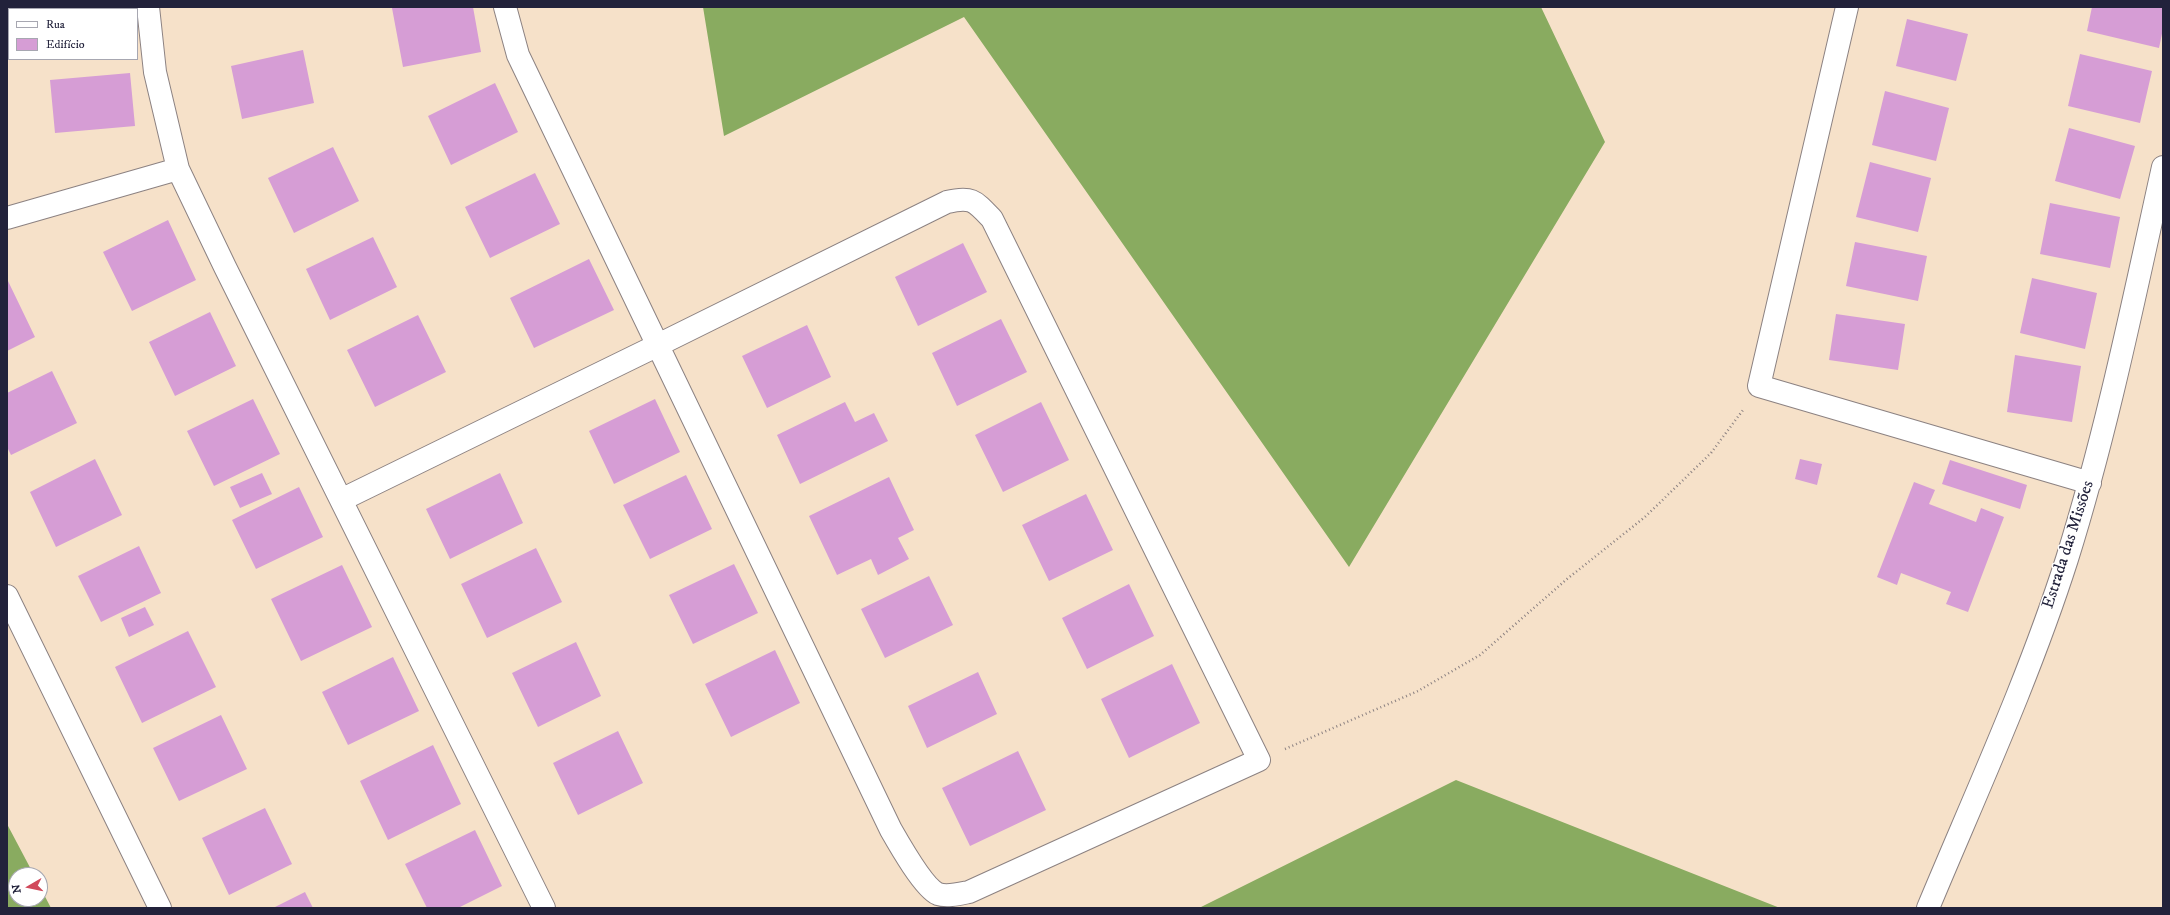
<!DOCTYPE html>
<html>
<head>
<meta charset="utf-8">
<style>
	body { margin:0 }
	#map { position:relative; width:2170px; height:915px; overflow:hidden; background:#f6e1c9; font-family:"IM FELL DW Pica",serif }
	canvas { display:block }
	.frame { position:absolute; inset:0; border:8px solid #22223b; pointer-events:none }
	.legend { position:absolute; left:8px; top:8px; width:130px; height:52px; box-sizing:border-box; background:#fff; border:1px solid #a7a7b1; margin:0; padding:5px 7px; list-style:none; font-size:12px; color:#22223b }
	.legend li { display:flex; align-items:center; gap:8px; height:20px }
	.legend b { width:20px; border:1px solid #a7a7b1 }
	.north { position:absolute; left:8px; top:867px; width:40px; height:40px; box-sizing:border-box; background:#fff; border:1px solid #a7a7b1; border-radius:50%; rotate:261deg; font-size:11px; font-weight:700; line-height:16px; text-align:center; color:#22223b }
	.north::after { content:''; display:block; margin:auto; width:14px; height:18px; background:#d1495b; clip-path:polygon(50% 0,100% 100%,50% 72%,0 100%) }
</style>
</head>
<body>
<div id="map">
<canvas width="2170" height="915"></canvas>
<div class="frame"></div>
<ul class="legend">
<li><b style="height:5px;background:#fff"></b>Rua</li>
<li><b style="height:11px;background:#d69dd5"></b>Edifício</li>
</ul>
<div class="north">N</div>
</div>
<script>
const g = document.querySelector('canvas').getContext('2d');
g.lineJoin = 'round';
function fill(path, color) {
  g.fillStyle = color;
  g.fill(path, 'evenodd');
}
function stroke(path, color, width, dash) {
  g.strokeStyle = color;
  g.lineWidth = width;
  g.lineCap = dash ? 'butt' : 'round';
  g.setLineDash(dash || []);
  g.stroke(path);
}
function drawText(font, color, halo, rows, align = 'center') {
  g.font = font + ' "IM FELL DW Pica",serif';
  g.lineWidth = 3;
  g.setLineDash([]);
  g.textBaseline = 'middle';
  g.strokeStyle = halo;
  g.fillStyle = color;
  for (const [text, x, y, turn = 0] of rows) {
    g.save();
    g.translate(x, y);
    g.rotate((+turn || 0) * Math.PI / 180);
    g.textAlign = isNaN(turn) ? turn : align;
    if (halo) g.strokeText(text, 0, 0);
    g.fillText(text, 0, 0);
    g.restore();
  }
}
fill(new Path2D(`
	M703,7H1541L1605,142L1349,567L964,17L724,136Z
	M1456,780L1780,908H1199Z
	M7,824L34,875H16V899H40V887L51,908H7Z`), '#89ab60');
fill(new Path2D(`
	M43,7H121V9H44Z
	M473,7L481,52L403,67L392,8Z
	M2092,7H2163V29L2159,48L2087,31Z
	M1907,19L1968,34L1956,81L1896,66Z
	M303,50L314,103L242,119L231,66Z
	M2080,54L2152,71L2140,123L2068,106Z
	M130,73L135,126L55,133L50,80Z
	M495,83L518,132L451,165L428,116Z
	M1885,91L1949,108L1936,161L1872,145Z
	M2069,128L2135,146L2120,199L2055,181Z
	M333,147L359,201L294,233L268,178Z
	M1870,162L1931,178L1918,232L1856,217Z
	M535,173L560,224L490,258L465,207Z
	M2050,203L2120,217L2110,268L2040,254Z
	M168,220L196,280L132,311L103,252Z
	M373,237L397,287L330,320L306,269Z
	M1855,242L1927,256L1918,301L1846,286Z
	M963,243L987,292L918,326L895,277Z
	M589,259L614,310L534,348L510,298Z
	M2032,278L2097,293L2085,349L2020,333Z
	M8,281L35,337L7,351V282Z
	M210,312L236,366L175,396L149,342Z
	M1836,314L1905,324L1898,370L1829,360Z
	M418,315L446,372L375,407L347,350Z
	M1001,319L1027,372L957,406L932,353Z
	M807,325L831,377L767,408L742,356Z
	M2015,355L2081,366L2072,422L2007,412Z
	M52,371L77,423L11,455L7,447V393Z
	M253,399L280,454L214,486L187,431Z
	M655,399L680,452L614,484L589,431Z
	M845,402L855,422L874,413L888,441L800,484L777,435Z
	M1041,402L1069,460L1003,492L975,435Z
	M95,459L122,515L56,547L30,492Z
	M1800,459L1822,464L1817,485L1795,479Z
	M1950,460L2027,485L2020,509L1942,484Z
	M262,473L272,494L240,508L230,487Z
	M500,473L523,523L450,559L426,509Z
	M686,475L712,529L650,559L623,505Z
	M889,477L914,530L898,538L909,559L878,575L871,559L837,575L809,516Z
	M1914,482L1935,490L1929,504L1976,522L1981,508L2004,517L1968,612L1946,604L1951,592L1901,573L1897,585L1877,577Z
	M299,487L323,537L256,569L232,520Z
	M1086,494L1113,550L1049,581L1022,525Z
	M139,546L161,593L101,622L78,576Z
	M536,548L562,602L487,638L461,584Z
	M734,564L758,613L693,644L669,595Z
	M342,565L372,627L301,661L271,599Z
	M929,576L953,625L885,658L861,609Z
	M1129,584L1154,636L1087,669L1062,618Z
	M145,607L154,625L129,637L121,618Z
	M188,631L216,687L142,723L115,667Z
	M576,642L601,696L538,727L512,673Z
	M775,650L800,703L731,737L705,684Z
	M393,657L419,711L348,745L322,692Z
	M1172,664L1200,723L1129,758L1101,699Z
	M978,672L997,714L927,748L908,706Z
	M221,715L247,769L179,801L153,748Z
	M618,731L643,783L578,815L553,763Z
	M433,745L461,804L388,840L360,781Z
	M1018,751L1046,810L970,846L942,788Z
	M265,808L292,864L229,895L202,838Z
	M475,830L502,886L458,908H427L405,864Z
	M305,892L313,908H273Z`), '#d69dd5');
const minor = new Path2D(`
	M148,7L155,72L178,169L225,267L544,908
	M1847,7L1759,386L2090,483
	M7,218L178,169
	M341,500C544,402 745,302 947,202C972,196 975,201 992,219L1259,760L969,892C959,894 947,897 938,894C924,888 899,844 891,830L518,55L505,7
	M7,596L160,908
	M1928,908C1976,793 2029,678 2067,559C2107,431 2134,298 2163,167`);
stroke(minor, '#8c8282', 24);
stroke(new Path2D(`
	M1285,749L1418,691L1480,655L1567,579L1645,517L1711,453L1743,410`), '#8c8282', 2.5, [1, 3]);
stroke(minor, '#fff', 22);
drawText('17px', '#22223b', '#fff', [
	["Estrada das Missões",2069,545,-72]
]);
</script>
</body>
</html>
